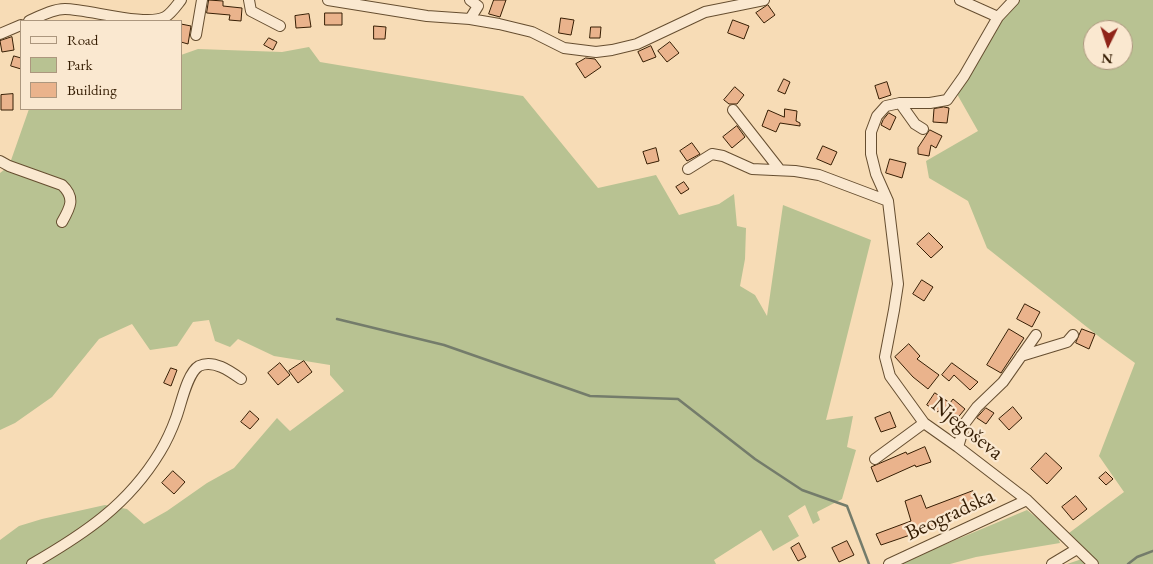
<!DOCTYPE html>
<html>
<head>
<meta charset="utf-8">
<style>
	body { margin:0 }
	#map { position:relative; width:1153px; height:564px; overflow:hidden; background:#f7dcb6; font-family:"EB Garamond",serif }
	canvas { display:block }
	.legend { position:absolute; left:20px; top:20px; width:162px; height:90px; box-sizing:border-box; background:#fae8d0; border:1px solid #ac977e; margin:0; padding:6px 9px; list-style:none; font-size:15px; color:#361e04 }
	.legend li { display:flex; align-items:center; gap:10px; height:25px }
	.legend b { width:25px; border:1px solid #ac977e }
	.north { position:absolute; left:1083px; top:20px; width:50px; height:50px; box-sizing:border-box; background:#fae8d0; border:1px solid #ac977e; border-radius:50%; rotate:184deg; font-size:14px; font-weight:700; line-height:20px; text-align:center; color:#361e04 }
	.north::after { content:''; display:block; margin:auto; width:18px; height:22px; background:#8f2418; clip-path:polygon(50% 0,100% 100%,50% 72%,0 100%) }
</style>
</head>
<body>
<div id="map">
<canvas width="1153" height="564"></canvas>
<ul class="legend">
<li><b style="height:6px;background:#fae8d0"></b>Road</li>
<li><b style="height:14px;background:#b8c292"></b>Park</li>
<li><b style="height:14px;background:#eab38c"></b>Building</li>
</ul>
<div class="north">N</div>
</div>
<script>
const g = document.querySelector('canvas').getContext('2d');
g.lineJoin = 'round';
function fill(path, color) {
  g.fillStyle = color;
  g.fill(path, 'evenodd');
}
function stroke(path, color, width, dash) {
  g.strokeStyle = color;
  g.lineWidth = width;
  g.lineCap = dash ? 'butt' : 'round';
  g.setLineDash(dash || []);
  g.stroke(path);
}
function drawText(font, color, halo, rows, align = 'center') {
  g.font = font + ' "EB Garamond",serif';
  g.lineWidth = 4.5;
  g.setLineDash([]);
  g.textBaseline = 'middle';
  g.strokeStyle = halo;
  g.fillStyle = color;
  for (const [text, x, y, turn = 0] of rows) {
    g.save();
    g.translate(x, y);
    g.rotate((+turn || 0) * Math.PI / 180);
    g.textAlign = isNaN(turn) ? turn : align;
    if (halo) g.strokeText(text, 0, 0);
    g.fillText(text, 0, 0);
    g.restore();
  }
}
fill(new Path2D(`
	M1018,0H1153V564H1067L1091,556L1069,533L1124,492L1099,456L1135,363L1102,339L987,248L968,201L929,178L926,161L978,131L957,94L1000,20ZM1093,30H1123V60H1093Z
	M309,47L320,62L523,96L598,188L656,175L679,215L719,204L734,194L737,226L746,228L745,259L740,286L755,295L767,316L783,205L871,240L826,420L853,416L847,447L856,450L842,499L817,512L820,520L813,524L805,505L788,516L799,536L773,551L761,530L714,560L716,564H0V540L19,526L42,519L105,505L127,509L144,524L167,511L207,483L234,468L277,418L290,431L344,391L330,375V365L274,356L238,339L230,347L215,341L209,320L193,322L177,346L150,350L132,324L99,339L52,397L15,423L0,430V173L9,166L29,109H181V55L198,49L282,52Z
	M1027,510L1057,534L1060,543L976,557L950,564H898Z`), '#b8c292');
stroke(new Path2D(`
	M337,319L444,345L590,396L678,399L755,459L802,490L847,506L869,564
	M1128,564L1137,557L1153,551`), '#747c6b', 2.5);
const building = new Path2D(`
	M209,0L223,1V6L242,8L241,21L229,20L230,15L207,13Z
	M494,0H506L500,17L489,14Z
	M768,5L775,15L764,23L756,13Z
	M325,13H342V25H325Z
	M309,14L311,27L296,28L295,16Z
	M561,18L574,20L571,35L559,33Z
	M733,20L749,26L744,39L728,33Z
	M181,24L191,26L188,44L181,42Z
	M374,26L386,27L385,39H374Z
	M591,27H601L600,38H590Z
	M12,37L14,50L2,52L0,41Z
	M269,38L277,42L273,50L264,45Z
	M670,42L679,53L667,62L658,51Z
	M651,46L656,57L643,62L638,52Z
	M14,56L21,58V69L11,66Z
	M586,58L595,59L601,67L585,78L576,64Z
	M784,79L790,82L785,94L778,91Z
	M887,82L891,95L879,99L875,86Z
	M735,87L744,95L737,104H729L724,100Z
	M13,94V110H1V95Z
	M944,107L949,108L947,123L933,122L934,109Z
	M785,109L797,111L796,121L800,123V126L780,123L776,132L762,126L768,110L784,117Z
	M889,113L896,117L890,130L881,125L883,120Z
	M737,126L745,137L732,148L723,137Z
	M930,130L942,136L936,148L931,145L929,156L918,154V148Z
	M692,143L700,154L687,161L680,151Z
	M823,146L837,152L831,165L817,159Z
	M656,148L659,161L647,164L643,152Z
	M890,159L906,163L902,178L886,173Z
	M684,182L689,189L681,194L676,187Z
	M929,233L943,247L931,258L917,244Z
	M922,280L933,287L924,301L913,294Z
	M1025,304L1040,312L1032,327L1017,319Z
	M1009,329L1024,338L1001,373L987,365Z
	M1082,329L1095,334L1089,349L1076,343Z
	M909,344L920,356L917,359L939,375L928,389L913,377L895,357Z
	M304,361L312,372L298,383L289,371Z
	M280,363L290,375L278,385L268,373Z
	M952,363L978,382L970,390L954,375L949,381L942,375Z
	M171,368L177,370L171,386L164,383Z
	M935,393L950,403L953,399L965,409L955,421L940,409L938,412L927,405Z
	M1013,407L1022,418L1009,430L999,419Z
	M986,408L994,413L986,424L977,418Z
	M250,411L259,419L250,429L241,422Z
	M890,412L896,427L881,432L875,418Z
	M925,447L931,462L916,467L915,465L877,482L871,467L906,452L907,454Z
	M1046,453L1062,468L1047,484L1031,469Z
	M173,471L185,482L174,494L162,483Z
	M1106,472L1113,479L1106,485L1099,478Z
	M973,491L979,506L933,523L934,525L916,533L881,545L876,534L911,521L905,501L921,495L926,508Z
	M1076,496L1087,509L1073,520L1062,507Z
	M847,541L854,555L839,562L832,548Z
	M799,543L806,557L798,561L791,548Z`);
fill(building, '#eab38c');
stroke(building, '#361e04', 1);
const minor = new Path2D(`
	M249,0L251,11L280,26
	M328,0L427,16L470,19L499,24L532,32L564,48L596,52L612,50L637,44L705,12L764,0
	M470,0L478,6L470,19
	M960,0L998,17
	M1014,0L998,17L964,76L947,100L930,103H900L886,106L877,116L871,132V154L876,174L888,201L898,284L894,310L885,357L890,376L924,423L958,447L1027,500L1093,564
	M29,21C40,16 53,9 65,9C88,9 146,27 165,17C171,14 177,5 181,0
	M0,34L21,25
	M196,35L202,0
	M900,103L915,124L923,129
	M733,110L780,170
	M0,161L9,166L62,185C76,198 70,208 62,222
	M688,169L712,154L723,156L752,169L795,171L819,175L888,201
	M1021,356L1067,342L1073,335
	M958,447L965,423L977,407L1003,382L1036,335
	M875,459L924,423
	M32,564C84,534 128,505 160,452C166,442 172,429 176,418C181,405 187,373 199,366C213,359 230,371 241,379
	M889,564L1027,500
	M1052,564L1077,549`);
stroke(minor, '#664e30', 12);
stroke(minor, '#fae8d0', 10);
drawText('22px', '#361e04', '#fae8d0', [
	["Njegoševa",967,429,39],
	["Beogradska",950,515,-25]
]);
</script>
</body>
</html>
